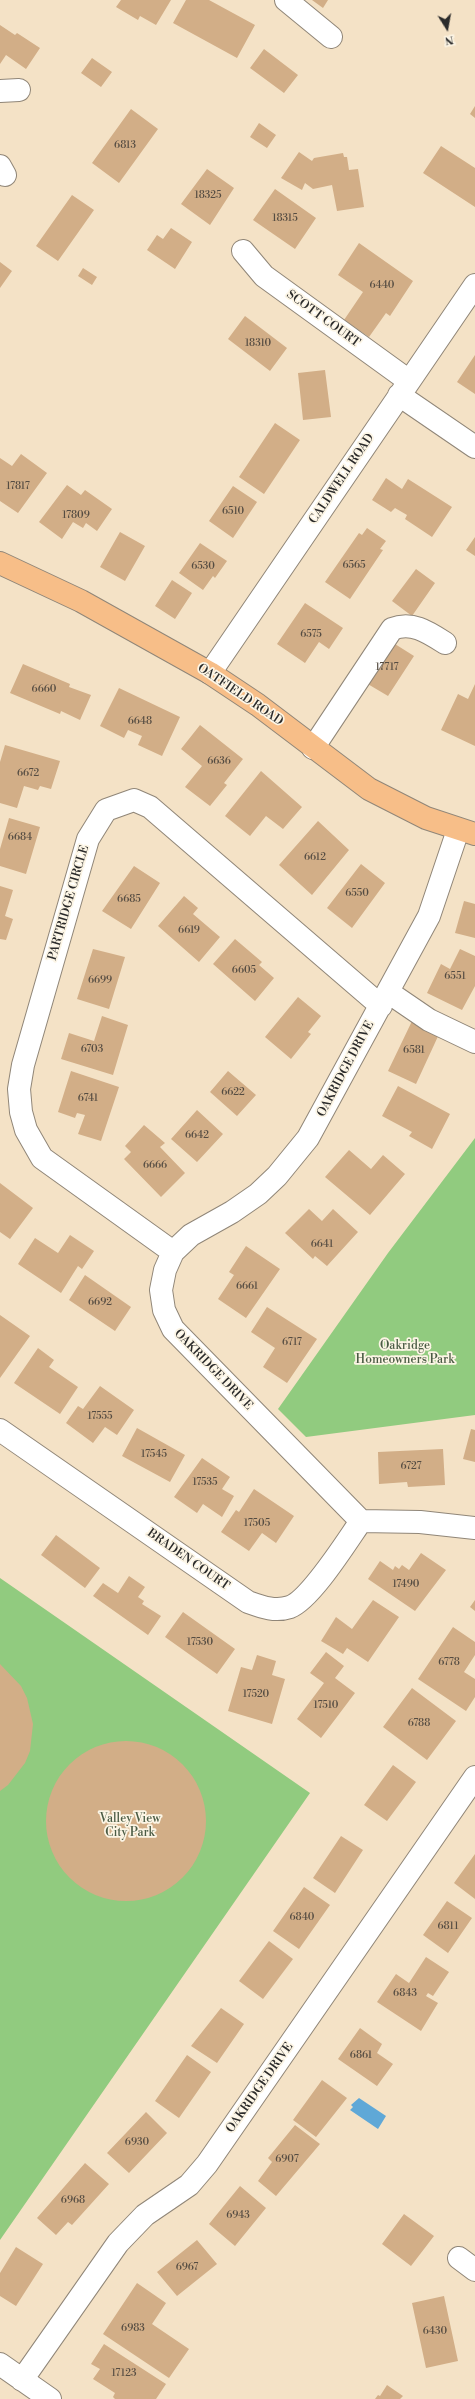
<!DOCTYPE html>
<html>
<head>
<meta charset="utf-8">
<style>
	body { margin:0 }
	#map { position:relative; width:475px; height:2399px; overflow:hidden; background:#f4e2c6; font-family:"Libre Bodoni",serif }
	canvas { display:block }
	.north { position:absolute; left:427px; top:8px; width:40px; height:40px; -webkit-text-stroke:3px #fcf5e5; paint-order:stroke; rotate:169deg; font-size:11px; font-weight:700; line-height:16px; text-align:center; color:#2b2b2b }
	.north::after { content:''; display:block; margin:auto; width:14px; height:18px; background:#2b2b2b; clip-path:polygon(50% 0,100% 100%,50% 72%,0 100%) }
</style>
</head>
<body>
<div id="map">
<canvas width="475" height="2399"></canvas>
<div class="north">N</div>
</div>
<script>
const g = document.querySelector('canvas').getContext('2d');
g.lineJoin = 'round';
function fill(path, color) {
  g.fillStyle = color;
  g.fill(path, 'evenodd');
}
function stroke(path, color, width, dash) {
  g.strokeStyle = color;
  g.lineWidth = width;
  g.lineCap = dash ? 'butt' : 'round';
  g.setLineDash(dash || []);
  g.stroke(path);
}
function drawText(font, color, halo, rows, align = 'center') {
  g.font = font + ' "Libre Bodoni",serif';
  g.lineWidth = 3.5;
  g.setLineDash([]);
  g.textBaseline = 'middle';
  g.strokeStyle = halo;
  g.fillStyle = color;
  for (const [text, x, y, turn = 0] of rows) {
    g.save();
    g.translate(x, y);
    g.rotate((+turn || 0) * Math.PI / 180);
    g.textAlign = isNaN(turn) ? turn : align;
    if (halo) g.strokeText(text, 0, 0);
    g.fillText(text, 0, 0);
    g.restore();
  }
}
fill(new Path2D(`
	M475,1138V1415L306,1437L278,1409L388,1253Z
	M0,1578L310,1793L0,2240Z`), '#91cb7f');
fill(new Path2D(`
	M359,2098L386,2116L378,2129L350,2110L353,2107L351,2105Z`), '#5fa8d7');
fill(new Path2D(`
	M121,0H171L156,25L140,16L138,20L116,7Z
	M186,0H209L255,25L237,58L173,23Z
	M312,0H328L323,8Z
	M0,25L15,35L17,33L40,48L26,69L6,55L0,64Z
	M264,49L298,75L284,93L250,68Z
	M92,58L112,72L101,87L81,73Z
	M475,106V118L470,114Z
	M131,109L158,129L119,183L92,163Z
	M259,123L276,135L267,148L250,137Z
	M441,146L475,168V207L423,173Z
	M299,152L312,161L314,158L343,153L344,157H347L349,170L358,169L364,207L337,211L332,185L313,189L305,183L302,190L281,178Z
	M207,169L234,188L210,225L181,204Z
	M275,189L316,218L295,249L253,220Z
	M72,195L94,210L58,261L36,246Z
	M171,228L192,242L175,269L147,250L157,235L163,239Z
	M359,243L413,281L390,316L386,313L369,337L344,320L363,292L338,275Z
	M0,262L12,271L0,288Z
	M83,268L97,277L92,285L78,276Z
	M245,316L287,348L270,371L228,339Z
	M475,355V394L457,382Z
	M325,370L331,417L303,420L298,373Z
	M275,423L300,440L264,494L239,477Z
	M21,454L47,473L18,513L0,501V458L12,466Z
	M386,478L402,489L408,479L452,507L432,537L405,519L407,515L395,508L391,512L372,500Z
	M67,485L81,495L85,490L112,509L97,531L86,523L83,528L73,522L62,539L39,522Z
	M233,486L257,502L233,538L209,521Z
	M367,528L386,541L380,549L383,550L350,599L325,582L359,533L362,535Z
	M120,532L145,546L125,581L100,567Z
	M475,537V556L466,550Z
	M200,543L227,561L215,578L213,576L203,590L179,573Z
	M416,569L435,583L412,616L392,601Z
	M172,580L192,593L175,619L155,606Z
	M305,603L343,628L329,649L319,642L305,663L277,644Z
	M387,639L414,656L388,696L361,680Z
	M23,664L70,684L69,687L91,695L80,720L61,711L60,714L10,693Z
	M475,684V746L441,730L458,694L468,699Z
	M119,688L180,717L162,756L138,745L142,736L128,730L124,738L100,726Z
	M200,725L243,759L224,783L227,785L210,806L185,787L202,766L181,749Z
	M5,745L60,761L51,789L40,786L38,790L24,786L17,808L0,803V762Z
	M261,771L302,807L283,829L266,816L250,836L225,816Z
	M9,818L40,827L26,874L0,866V849Z
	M318,821L349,850L312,895L279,865Z
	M361,864L385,883L352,928L327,908Z
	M134,866L160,883L131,929L102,911Z
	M0,886L13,890L5,916L13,919L6,940L0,939Z
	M184,896L198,908L193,914L220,937L199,962L158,926Z
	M464,901L475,904V938L455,933Z
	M235,939L262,962L259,965L274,978L255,1001L213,964Z
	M93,949L125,957L109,1009L77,999Z
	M460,949L475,956V986L462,1010L427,993L441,964L450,969Z
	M298,997L321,1016L308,1032L311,1034L291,1059L265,1037Z
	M102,1016L128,1025L113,1075L61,1059L69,1033L94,1041Z
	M413,1019L440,1032L416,1084L388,1071Z
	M71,1071L119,1087L101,1141L78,1134L85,1115L77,1113L75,1118L58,1112Z
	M228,1071L256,1095L237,1116L210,1092Z
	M398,1086L450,1114L432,1149L409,1136L412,1132L382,1116Z
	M197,1110L223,1134L197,1162L171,1139Z
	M144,1125L165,1143L160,1147L185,1173L161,1197L124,1159L131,1152L125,1146Z
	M349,1150L371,1169L383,1155L405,1174L370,1215L325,1177Z
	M0,1183L33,1208L10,1239L0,1232Z
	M309,1209L322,1221L333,1209L358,1232L327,1266L315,1256L313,1259L285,1233Z
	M70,1235L94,1251L82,1269L78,1266L61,1293L18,1264L35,1238L58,1253Z
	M246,1246L280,1269L246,1318L218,1299L234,1275L229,1272Z
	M85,1275L131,1307L115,1331L69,1300Z
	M267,1307L317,1339L287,1383L263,1367L275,1348L251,1332Z
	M0,1315L30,1336L0,1378Z
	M38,1348L54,1360L49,1367L78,1387L60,1414L14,1383Z
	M100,1386L134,1410L117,1435L105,1427L93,1443L66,1423L78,1406L83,1409Z
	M137,1428L185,1455L170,1482L122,1456Z
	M471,1429L475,1430V1462L463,1459Z
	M443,1449L445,1485L408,1487L407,1482L379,1484L378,1452Z
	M202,1458L230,1477L222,1489L234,1496L222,1517L203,1504L197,1513L174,1497Z
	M254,1489L294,1516L276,1543L262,1533L249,1551L221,1532L236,1510L239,1512Z
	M56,1535L100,1568L85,1588L41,1555Z
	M421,1553L446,1570L415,1611L368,1579L380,1561L393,1570L395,1566L399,1569L402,1565L409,1570Z
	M129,1576L145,1587L138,1597L144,1601L142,1604L161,1616L148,1635L93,1596L103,1583L118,1593Z
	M373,1600L399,1617L368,1662L347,1648L343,1654L321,1641L336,1617L352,1629Z
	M475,1600V1611L470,1607Z
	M183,1612L235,1649L217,1674L165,1637Z
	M453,1627L475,1642V1655L464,1672L475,1679V1697L466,1711L418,1679Z
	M326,1652L344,1666L335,1678L355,1693L321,1738L297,1719L324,1683L310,1673Z
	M257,1655L276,1661L272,1675L285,1679L272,1724L228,1711L241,1667L252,1670Z
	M0,1664L21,1686L27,1698L33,1724L30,1751L25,1763L8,1785L0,1791Z
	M412,1688L456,1721L427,1760L383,1727Z
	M46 1821a80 80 0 1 1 160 0a80 80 0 1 1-160 0Z
	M393,1765L416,1782L387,1821L364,1805Z
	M341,1836L363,1850L335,1893L313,1878Z
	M475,1854V1899L454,1883Z
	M304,1887L330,1905L299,1949L273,1931Z
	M447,1901L472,1918L448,1953L423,1935Z
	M269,1941L293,1959L263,1999L239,1981Z
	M426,1957L449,1972L433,1996L428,1993L426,1996L438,2003L421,2031L377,2002L396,1974L409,1983Z
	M221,2008L244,2024L217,2063L191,2046Z
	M360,2028L382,2044L377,2053L393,2064L377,2086L338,2059Z
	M187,2055L211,2072L179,2118L155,2101Z
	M322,2080L347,2098L316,2137L293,2120Z
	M146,2112L167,2133L129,2173L107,2153Z
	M295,2125L320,2144L276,2196L258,2181L272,2162L268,2158Z
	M85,2163L109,2184L72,2225L68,2222L56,2235L37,2218Z
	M240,2186L266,2208L235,2246L209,2224Z
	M404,2214L434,2236L411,2266L382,2244Z
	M197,2240L217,2264L177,2296L157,2272Z
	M16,2247L43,2264L16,2306L0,2296V2273Z
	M137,2283L166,2303L152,2324L189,2349L169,2378L103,2334Z
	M444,2296L458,2361L426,2368L412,2303Z
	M104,2344L166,2384L156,2399H115L113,2397L115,2393L93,2379L100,2369L91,2364Z
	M387,2385L403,2396L400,2399H375L378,2395L380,2396Z`), '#d2ae87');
const minor = new Path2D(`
	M286,0L331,37
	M0,91L19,90
	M0,166L5,175
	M243,251L264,276L409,381
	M399,395L475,447
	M210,673L475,285
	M313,748L392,629C412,621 428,632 445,643
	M458,830L429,916L308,1138L277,1176L258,1194L232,1212L191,1235L173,1252L165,1270L161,1290L164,1310L173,1329L361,1521L420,1522L475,1528
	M388,992L429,1020L475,1042
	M173,1252L42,1158L26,1130L21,1112L19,1089L23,1065L88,839L106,810L134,800L150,807L381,1006
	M0,1430L248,1602C262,1607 275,1612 290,1607C311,1599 347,1541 361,1521
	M459,2258L475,2270
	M0,2364L50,2399
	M22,2380L118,2243L145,2215L189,2185L207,2164L475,1777`);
const major = new Path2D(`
	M0,563L81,601L210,673L258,705L369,789L426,818L475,834`);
stroke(minor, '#908678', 24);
stroke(major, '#908678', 24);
stroke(minor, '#fff', 22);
stroke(major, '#f7be88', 22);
drawText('10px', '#554c42', null, [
	["6813",125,146],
	["18325",208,196],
	["18315",285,219],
	["6440",382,286],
	["18310",258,344],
	["17817",18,487],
	["6510",233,512],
	["17809",76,516],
	["6565",354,566],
	["6530",203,567],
	["6575",311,635],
	["17717",387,668],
	["6660",44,690],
	["6648",140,722],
	["6636",219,762],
	["6672",28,774],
	["6684",20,838],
	["6612",315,858],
	["6550",357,894],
	["6685",129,900],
	["6619",189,931],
	["6605",244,971],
	["6551",455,977],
	["6699",100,981],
	["6703",92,1050],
	["6581",414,1051],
	["6622",233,1093],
	["6741",88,1099],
	["6642",197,1136],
	["6666",155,1166],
	["6641",322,1245],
	["6661",247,1287],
	["6692",100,1303],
	["6717",292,1343],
	["17555",100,1417],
	["17545",154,1455],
	["6727",411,1467],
	["17535",205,1483],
	["17505",257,1524],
	["17490",406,1585],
	["17530",200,1643],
	["6778",449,1663],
	["17520",256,1695],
	["17510",326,1706],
	["6788",419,1724],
	["6840",302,1918],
	["6811",448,1927],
	["6843",405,1994],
	["6861",361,2056],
	["6930",137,2143],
	["6907",287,2160],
	["6968",73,2201],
	["6943",238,2216],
	["6967",187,2268],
	["6983",133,2329],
	["6430",435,2332],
	["17123",124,2374]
]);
drawText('12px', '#2b2b2b', '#fcf5e5', [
	["SCOTT COURT",323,319,36],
	["CALDWELL ROAD",342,479,-56],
	["OATFIELD ROAD",240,695,34],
	["PARTRIDGE CIRCLE",69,903,-74],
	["OAKRIDGE DRIVE",346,1069,-62],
	["OAKRIDGE DRIVE",213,1370,46],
	["BRADEN COURT",188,1560,35],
	["OAKRIDGE DRIVE",260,2088,-55]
]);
drawText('12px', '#4a5b44', '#fcf5e5', [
	["Oakridge",405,1346],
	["Homeowners Park",405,1360],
	["Valley View",130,1819],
	["City Park",130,1833]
]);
</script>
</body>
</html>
